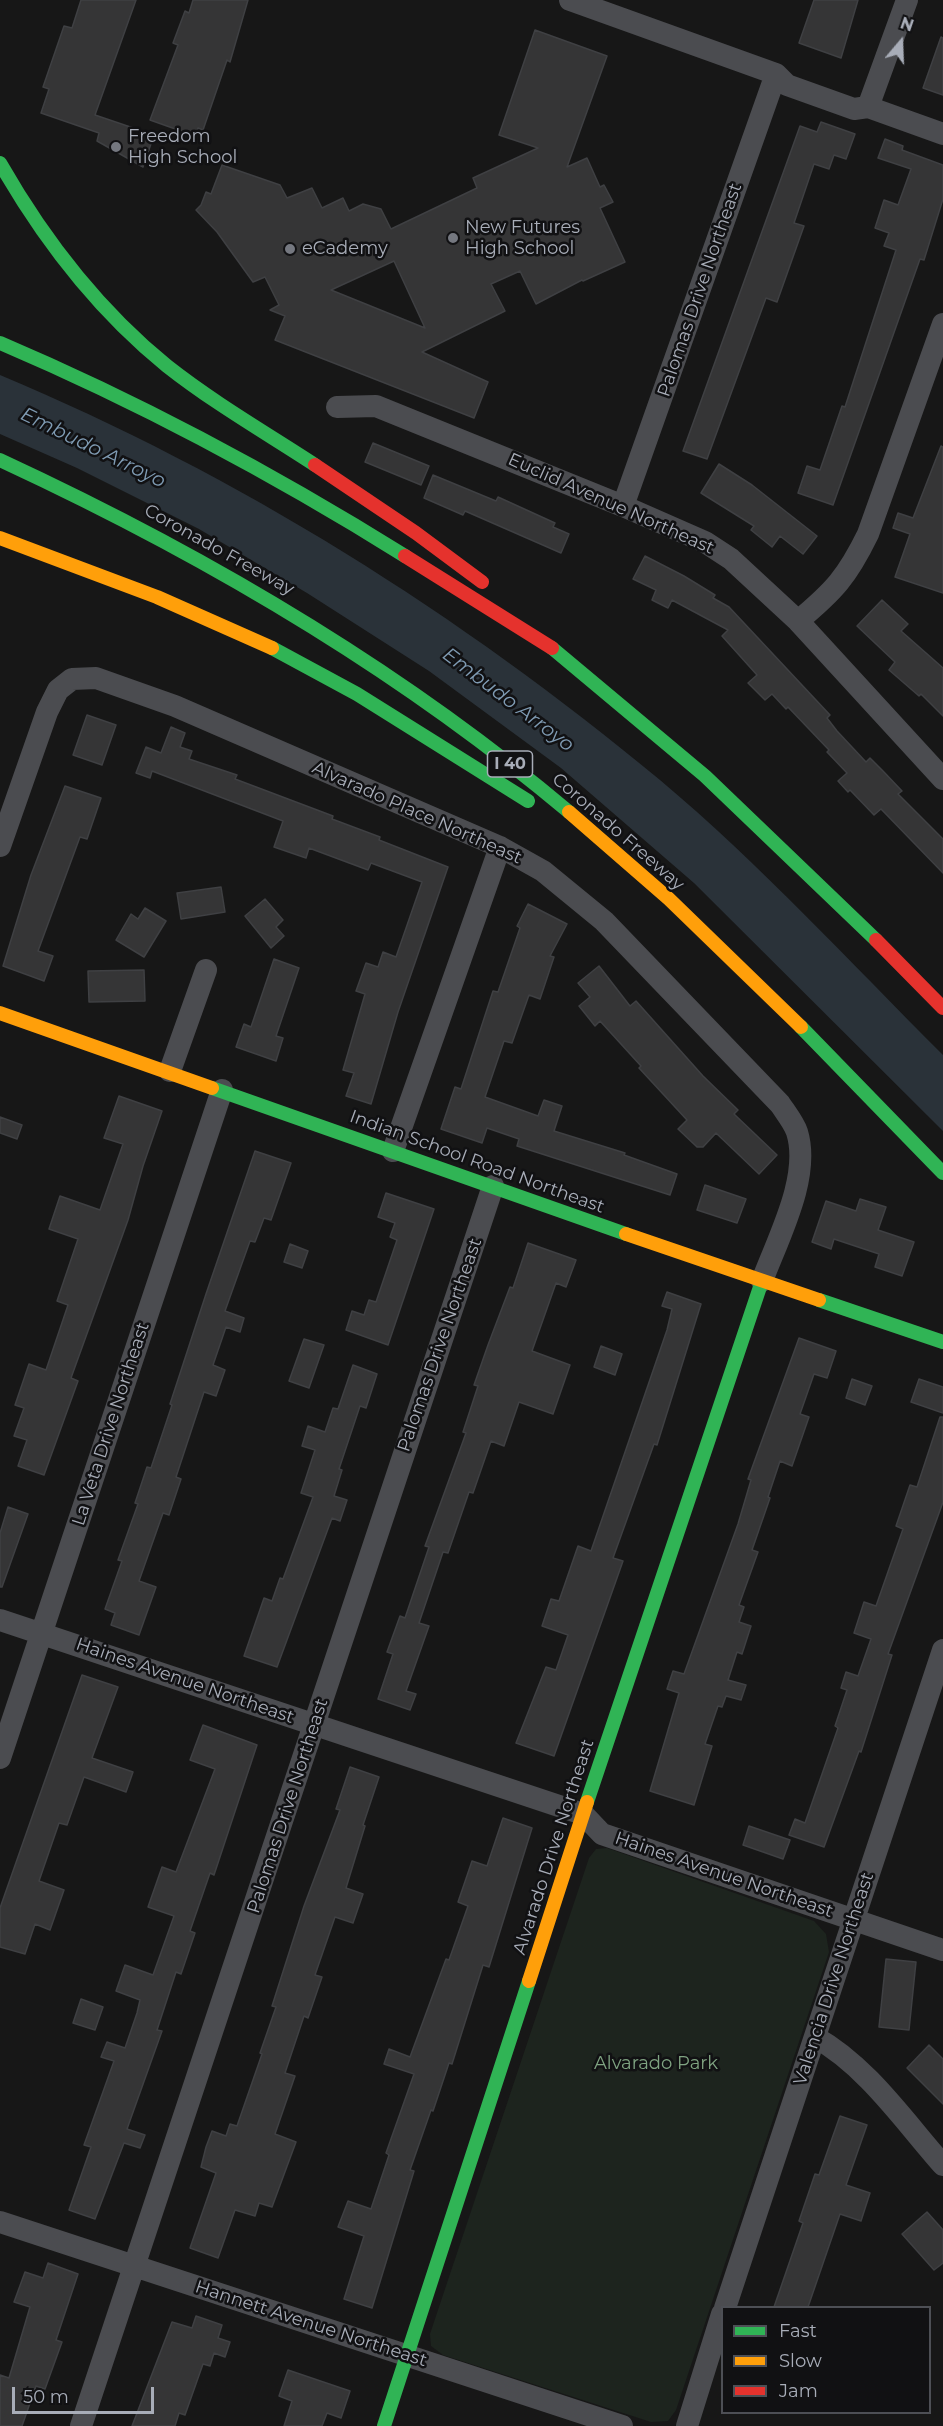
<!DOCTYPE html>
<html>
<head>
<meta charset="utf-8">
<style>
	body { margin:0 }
	#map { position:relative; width:943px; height:2426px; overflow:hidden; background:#171717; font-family:Montserrat,sans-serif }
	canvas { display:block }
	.legend { position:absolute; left:721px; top:2306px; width:210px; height:108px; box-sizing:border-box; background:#111113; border:2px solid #4d4f55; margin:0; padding:8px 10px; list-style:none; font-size:18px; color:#a8adb8 }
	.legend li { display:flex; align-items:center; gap:12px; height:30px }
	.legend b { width:30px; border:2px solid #4d4f55 }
	.north { position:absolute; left:871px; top:12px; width:60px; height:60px; -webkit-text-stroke:4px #111113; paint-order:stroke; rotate:19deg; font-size:16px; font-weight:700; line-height:24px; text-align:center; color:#a8adb8 }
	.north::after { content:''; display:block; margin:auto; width:21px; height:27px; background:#a8adb8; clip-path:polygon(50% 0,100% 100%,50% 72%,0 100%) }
	.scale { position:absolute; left:12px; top:2387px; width:142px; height:27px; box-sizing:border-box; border:3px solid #a8adb8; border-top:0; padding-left:8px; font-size:18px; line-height:21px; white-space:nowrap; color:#a8adb8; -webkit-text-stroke:4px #111113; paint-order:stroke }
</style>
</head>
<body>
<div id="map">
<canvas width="943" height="2426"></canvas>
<ul class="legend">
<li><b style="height:8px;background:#30b455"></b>Fast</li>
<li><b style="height:8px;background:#ff9f0a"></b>Slow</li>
<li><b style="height:8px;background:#e5322d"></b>Jam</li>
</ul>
<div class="north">N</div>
<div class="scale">50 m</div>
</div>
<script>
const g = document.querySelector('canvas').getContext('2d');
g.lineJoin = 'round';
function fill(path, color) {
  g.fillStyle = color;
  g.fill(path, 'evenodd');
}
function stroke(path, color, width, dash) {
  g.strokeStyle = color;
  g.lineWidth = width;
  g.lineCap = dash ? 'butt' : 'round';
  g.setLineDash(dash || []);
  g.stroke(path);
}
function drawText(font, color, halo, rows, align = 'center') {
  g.font = font + ' Montserrat,sans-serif';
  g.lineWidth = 5;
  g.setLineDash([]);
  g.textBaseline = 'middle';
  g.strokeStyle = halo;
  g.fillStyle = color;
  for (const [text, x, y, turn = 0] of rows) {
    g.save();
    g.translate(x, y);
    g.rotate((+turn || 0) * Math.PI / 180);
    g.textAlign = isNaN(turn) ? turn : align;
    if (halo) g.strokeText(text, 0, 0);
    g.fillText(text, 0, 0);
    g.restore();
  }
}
fill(new Path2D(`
	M607,1848L814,1921L826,1934L829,1952L676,2410L668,2421L651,2422L443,2355L431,2346L430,2334L589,1858L596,1849Z`), '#1d241e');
fill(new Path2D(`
	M0,375C239,475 460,614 660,780C760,864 850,962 943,1055V1131L694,883L561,768L429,671L307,593L199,529L77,468L0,434Z`), '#2a3239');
const building = new Path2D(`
	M81,0H136L95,115L154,135L143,167L97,141L99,133L41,113L49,89L43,87L64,26L72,28Z
	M193,0H248L230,62L227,60L203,130L198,128L195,136L150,120L178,45L173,43L185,11L189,13Z
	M814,0H858L841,58L799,43Z
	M535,30L607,56L567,167L587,158L600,187L604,185L613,202L600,208L625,262L583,281L582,280L536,304L520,271L491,284L505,311L422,352L488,382L474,418L275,340L285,316L270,310L279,305L265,277L253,282L217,232L196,210L201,205L206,192L211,194L222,165L280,185L287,198L312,188L322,208L343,198L349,211L363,204L381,209L391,229L477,188L473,178L538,148L499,135ZM394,261L425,328L331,290Z
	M941,37L943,38V95L923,88Z
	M821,122L855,134L846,159L834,155L829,169L814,164L794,223L804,226L777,302L766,298L707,459L683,451L800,126L817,132Z
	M885,139L903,146L902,150L943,165V199L924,260L920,259L833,505L798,493L807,466L820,470L842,406L845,407L896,250L884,246L889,233L875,228L884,200L898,205L911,169L878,158Z
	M373,443L429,466L421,485L365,462Z
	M941,446L943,447V593L895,577L910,534L893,528L898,513L913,518Z
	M719,464L752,485L817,536L803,554L780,536L772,547L751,530L754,526L701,493Z
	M433,475L496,501L498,497L555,523L553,527L569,534L561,553L465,511L463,515L424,498Z
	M645,556L684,576L715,595L713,598L729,607L830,715L827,718L837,731L866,762L870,758L883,771L902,791L898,794L943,839V873L881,809L874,815L850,790L848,792L838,781L847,773L827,752L829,750L788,707L786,709L772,694L765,700L748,683L757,675L722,636L728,630L672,600L668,608L652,600L656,590L633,579Z
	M882,600L908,624L901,631L943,668V716L921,694L919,696L889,670L895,662L857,626Z
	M87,715L116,725L102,765L73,755Z
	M171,727L185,733L180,747L192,751L189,759L237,775L235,779L333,816L332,819L380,837L379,840L448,867L398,1012L371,1104L346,1096L354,1073L343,1070L365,994L356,991L366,963L378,967L383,952L396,957L422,882L371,863L368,870L309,848L306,858L274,847L283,821L152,771L150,778L136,773L146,747L161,753Z
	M65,786L101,798L87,839L80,837L38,951L53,956L44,981L3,966L31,875Z
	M221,887L225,912L181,919L177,893Z
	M265,899L283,920L276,927L284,936L271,948L245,916Z
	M528,904L567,924L550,956L554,957L540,999L529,995L512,1043L504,1041L485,1097L538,1116L544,1100L562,1106L554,1131L625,1153L624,1155L677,1174L670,1195L517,1146L519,1139L487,1128L482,1143L441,1129L455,1087L461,1089L493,991L498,992L520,928L517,926Z
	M145,908L166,921L144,957L116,940L131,914L138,919Z
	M274,959L299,968L276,1036L283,1038L276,1061L236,1047L244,1024L251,1027Z
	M599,966L630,1006L636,1001L703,1076L738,1110L734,1114L777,1155L759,1174L716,1133L703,1147H697L678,1129L687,1120L639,1068L641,1066L600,1021L595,1026L579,1006L590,997L578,983Z
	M144,970L145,1001L89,1002L88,971Z
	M119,1096L162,1111L143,1166L128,1220L71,1378L78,1381L44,1475L18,1466L27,1440L14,1436L24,1408L15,1405L29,1364L46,1370L68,1305L57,1301L78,1239L49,1229L60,1196L100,1210L123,1144L104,1138Z
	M0,1117L22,1125L17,1139L0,1133Z
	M255,1151L291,1163L271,1220L264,1218L255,1242L250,1241L225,1311L244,1318L240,1332L226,1327L213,1365L225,1370L216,1396L204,1392L176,1477L181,1479L169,1515L163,1513L139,1581L156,1587L139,1635L111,1625L115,1613L105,1609L122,1561L118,1560L138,1504L135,1503L147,1467L151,1468L172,1405L170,1404L206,1294Z
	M705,1185L746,1199L737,1223L697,1210Z
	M386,1193L434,1209L388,1345L346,1330L352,1311L364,1315L369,1300L376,1302L397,1240L390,1237L395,1223L378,1217Z
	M860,1199L886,1207L878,1230L914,1242L902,1276L875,1267L879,1254L834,1239L831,1249L812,1242L826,1201L856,1211Z
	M528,1243L576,1260L566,1287L556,1283L532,1351L570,1365L553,1414L519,1402L504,1446L491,1441L473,1493L469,1492L448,1553L443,1552L419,1623L429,1626L406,1691L416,1694L410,1710L378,1699L393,1654L387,1652L400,1616L405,1618L429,1547L425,1546L466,1433L463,1432L478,1386L474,1385L488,1345L510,1287L513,1288Z
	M290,1244L308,1251L302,1268L284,1262Z
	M667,1292L701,1304L657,1445L654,1444L613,1558L623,1561L554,1756L516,1743L546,1667L556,1670L568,1635L542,1626L551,1599L559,1601L578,1546L591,1551L667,1330L672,1309L662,1306Z
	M799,1338L836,1351L827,1378L814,1374L800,1414L809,1417L792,1466L780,1461L768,1497L770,1498L752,1550L758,1552L739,1605L744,1607L739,1622L751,1626L742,1654L737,1652L728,1680L746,1685L741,1700L726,1696L722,1707L718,1706L705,1744L712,1746L694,1805L650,1791L679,1693L667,1689L673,1671L684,1674L738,1524L751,1480L748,1479Z
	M304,1339L324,1345L309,1388L289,1381Z
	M601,1346L622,1354L615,1375L594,1367Z
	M353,1365L377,1374L366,1408L360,1406L339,1469L342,1470L334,1496L347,1500L340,1521L332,1518L277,1667L244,1656L264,1598L272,1601L280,1578L283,1579L313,1497L301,1493L315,1450L302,1446L308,1426L325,1432L333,1408L338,1409Z
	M852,1379L872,1386L865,1405L846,1398Z
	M919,1379L943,1387V1413L911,1402Z
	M940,1417H943V1502L888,1654L892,1655L861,1752L859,1751L824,1847L789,1835L795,1819L805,1823L838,1728L835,1726L847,1690L841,1688L846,1672L858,1676L871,1639L854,1633L864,1602L876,1606L903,1529L896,1526L910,1485L917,1487Z
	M8,1507L28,1514L2,1587H0V1533Z
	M82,1675L118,1687L92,1758L133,1772L126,1792L84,1777L67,1825L59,1823L39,1881L64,1890L50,1930L35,1924L25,1954L0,1947V1908Z
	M203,1725L257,1745L214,1875L210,1873L190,1931L195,1933L181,1974L176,1972L157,2030L162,2031L127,2129L145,2135L140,2148L124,2143L95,2219L69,2210L91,2147L84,2145L114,2061L101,2057L107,2042L125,2048L137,2013L140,2000L116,1991L125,1965L153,1975L174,1916L148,1907L162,1867L176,1872L215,1769L190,1760Z
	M350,1767L379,1777L363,1825L365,1826L346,1888L363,1894L353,1923L335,1917L315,1975L322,1977L308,2018L304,2016L285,2073L295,2076L275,2134L296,2142L272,2207L259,2203L255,2216L235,2210L218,2258L190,2248L216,2173L201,2167L206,2147L212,2131L226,2136L230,2124L237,2126L262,2054L260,2053L276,2007L272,2006L304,1906L340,1810L336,1809Z
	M503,1818L532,1828L489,1967L483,1965L452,2064L449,2063L433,2111L431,2110L410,2170L414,2171L372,2308L344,2299L364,2236L338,2227L348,2201L371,2209L389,2155L386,2153L414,2074L384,2064L389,2049L410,2057L446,1959L449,1960L468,1906L458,1902L472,1861L487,1866Z
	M749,1826L790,1840L783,1859L743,1845Z
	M886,1959L916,1962L909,2030L879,2027Z
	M81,1999L103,2007L95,2030L73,2023Z
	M929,2045L943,2059V2104L907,2068Z
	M840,2116L867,2125L846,2185L870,2193L861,2221L840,2214L808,2307H774L803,2223L799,2221L815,2174L819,2175Z
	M927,2212L943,2230V2263L934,2270L902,2234Z
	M48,2263L78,2274L56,2340L62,2342L45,2389L36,2386L22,2426H0V2375L9,2378L30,2307L14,2302L25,2272L43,2278Z
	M196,2316L222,2325L218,2338L230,2342L225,2357L214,2353L210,2366L203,2364L185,2415L179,2413L175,2426H132L172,2322L192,2328Z
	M288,2370L350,2391L341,2418L327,2413L322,2426H284L292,2401L279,2396Z`);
fill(building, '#353536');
stroke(building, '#3f4043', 1.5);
stroke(new Path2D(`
	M570,0L776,74L787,85L854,109L868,107L943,134
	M868,107L907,0
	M337,407L376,406L623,506L705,542L731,559L798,621L943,779
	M623,506L776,74
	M798,621C834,591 847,577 868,534L943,324
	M0,846L47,712L58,690L72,679L96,678L175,706L500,847L543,871L604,921L780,1104C786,1113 794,1123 797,1132C811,1177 778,1238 762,1281
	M170,1071L206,970
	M393,1151L500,847
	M0,1620L583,1814L602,1834L943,1950
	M0,1758L222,1090
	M815,2037C867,2066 904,2121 943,2165
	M0,2222L622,2426
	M725,2308L943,1650
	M81,2426L493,1186
	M687,2426L722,2314`), '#4b4c50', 22);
stroke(new Path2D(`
	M0,163C44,240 98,310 167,366C214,403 266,433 315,465
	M0,343C141,403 275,475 405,556
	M0,460C203,554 397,667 569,812
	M272,648L357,694L528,801
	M552,648L705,776L876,940
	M801,1027L943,1173
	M212,1088L626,1234
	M819,1300L943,1342
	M587,1802L762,1281
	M384,2426L529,1981`), '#30b455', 14);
stroke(new Path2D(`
	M0,538L157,597L272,648
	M569,812L669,899L801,1027
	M0,1013L212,1088
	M626,1234L819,1300
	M529,1981L587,1802`), '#ff9f0a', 14);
stroke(new Path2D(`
	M315,465L416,533L482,582
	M405,556L552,648
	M876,940L943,1008`), '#e5322d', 14);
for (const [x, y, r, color] of [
	[116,147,6,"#757880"],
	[453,238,6,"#757880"],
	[290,249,6,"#757880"]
]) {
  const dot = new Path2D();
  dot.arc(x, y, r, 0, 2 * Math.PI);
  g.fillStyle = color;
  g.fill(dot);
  stroke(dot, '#111113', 2);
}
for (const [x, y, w] of [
	[510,764,45]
]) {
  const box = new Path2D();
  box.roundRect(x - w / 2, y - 13, w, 26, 4.5);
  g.fillStyle = '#111113';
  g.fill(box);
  stroke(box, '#a8adb8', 1.5);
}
drawText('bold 16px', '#a8adb8', null, [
	["I 40",510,764]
]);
drawText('18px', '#a8adb8', '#111113', [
	["Freedom",128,137],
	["High School",128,158],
	["New Futures",465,228],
	["High School",465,249],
	["eCademy",302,249]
], 'left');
drawText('18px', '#a8adb8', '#111113', [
	["Palomas Drive Northeast",700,290,-71],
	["Euclid Avenue Northeast",611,504,24],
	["Coronado Freeway",219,550,29],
	["Alvarado Place Northeast",417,813,24],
	["Coronado Freeway",618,832,41],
	["Indian School Road Northeast",477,1162,20],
	["Palomas Drive Northeast",440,1345,-71],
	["La Veta Drive Northeast",111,1424,-72],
	["Haines Avenue Northeast",185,1681,19],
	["Palomas Drive Northeast",288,1806,-72],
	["Alvarado Drive Northeast",554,1847,-72],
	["Haines Avenue Northeast",724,1875,19],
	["Valencia Drive Northeast",834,1979,-72],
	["Hannett Avenue Northeast",311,2324,18]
]);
drawText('18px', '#7fa381', '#111113', [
	["Alvarado Park",656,2064]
]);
drawText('italic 20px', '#7f9bb3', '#111113', [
	["Embudo Arroyo",93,448,26],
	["Embudo Arroyo",508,700,37]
]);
</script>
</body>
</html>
